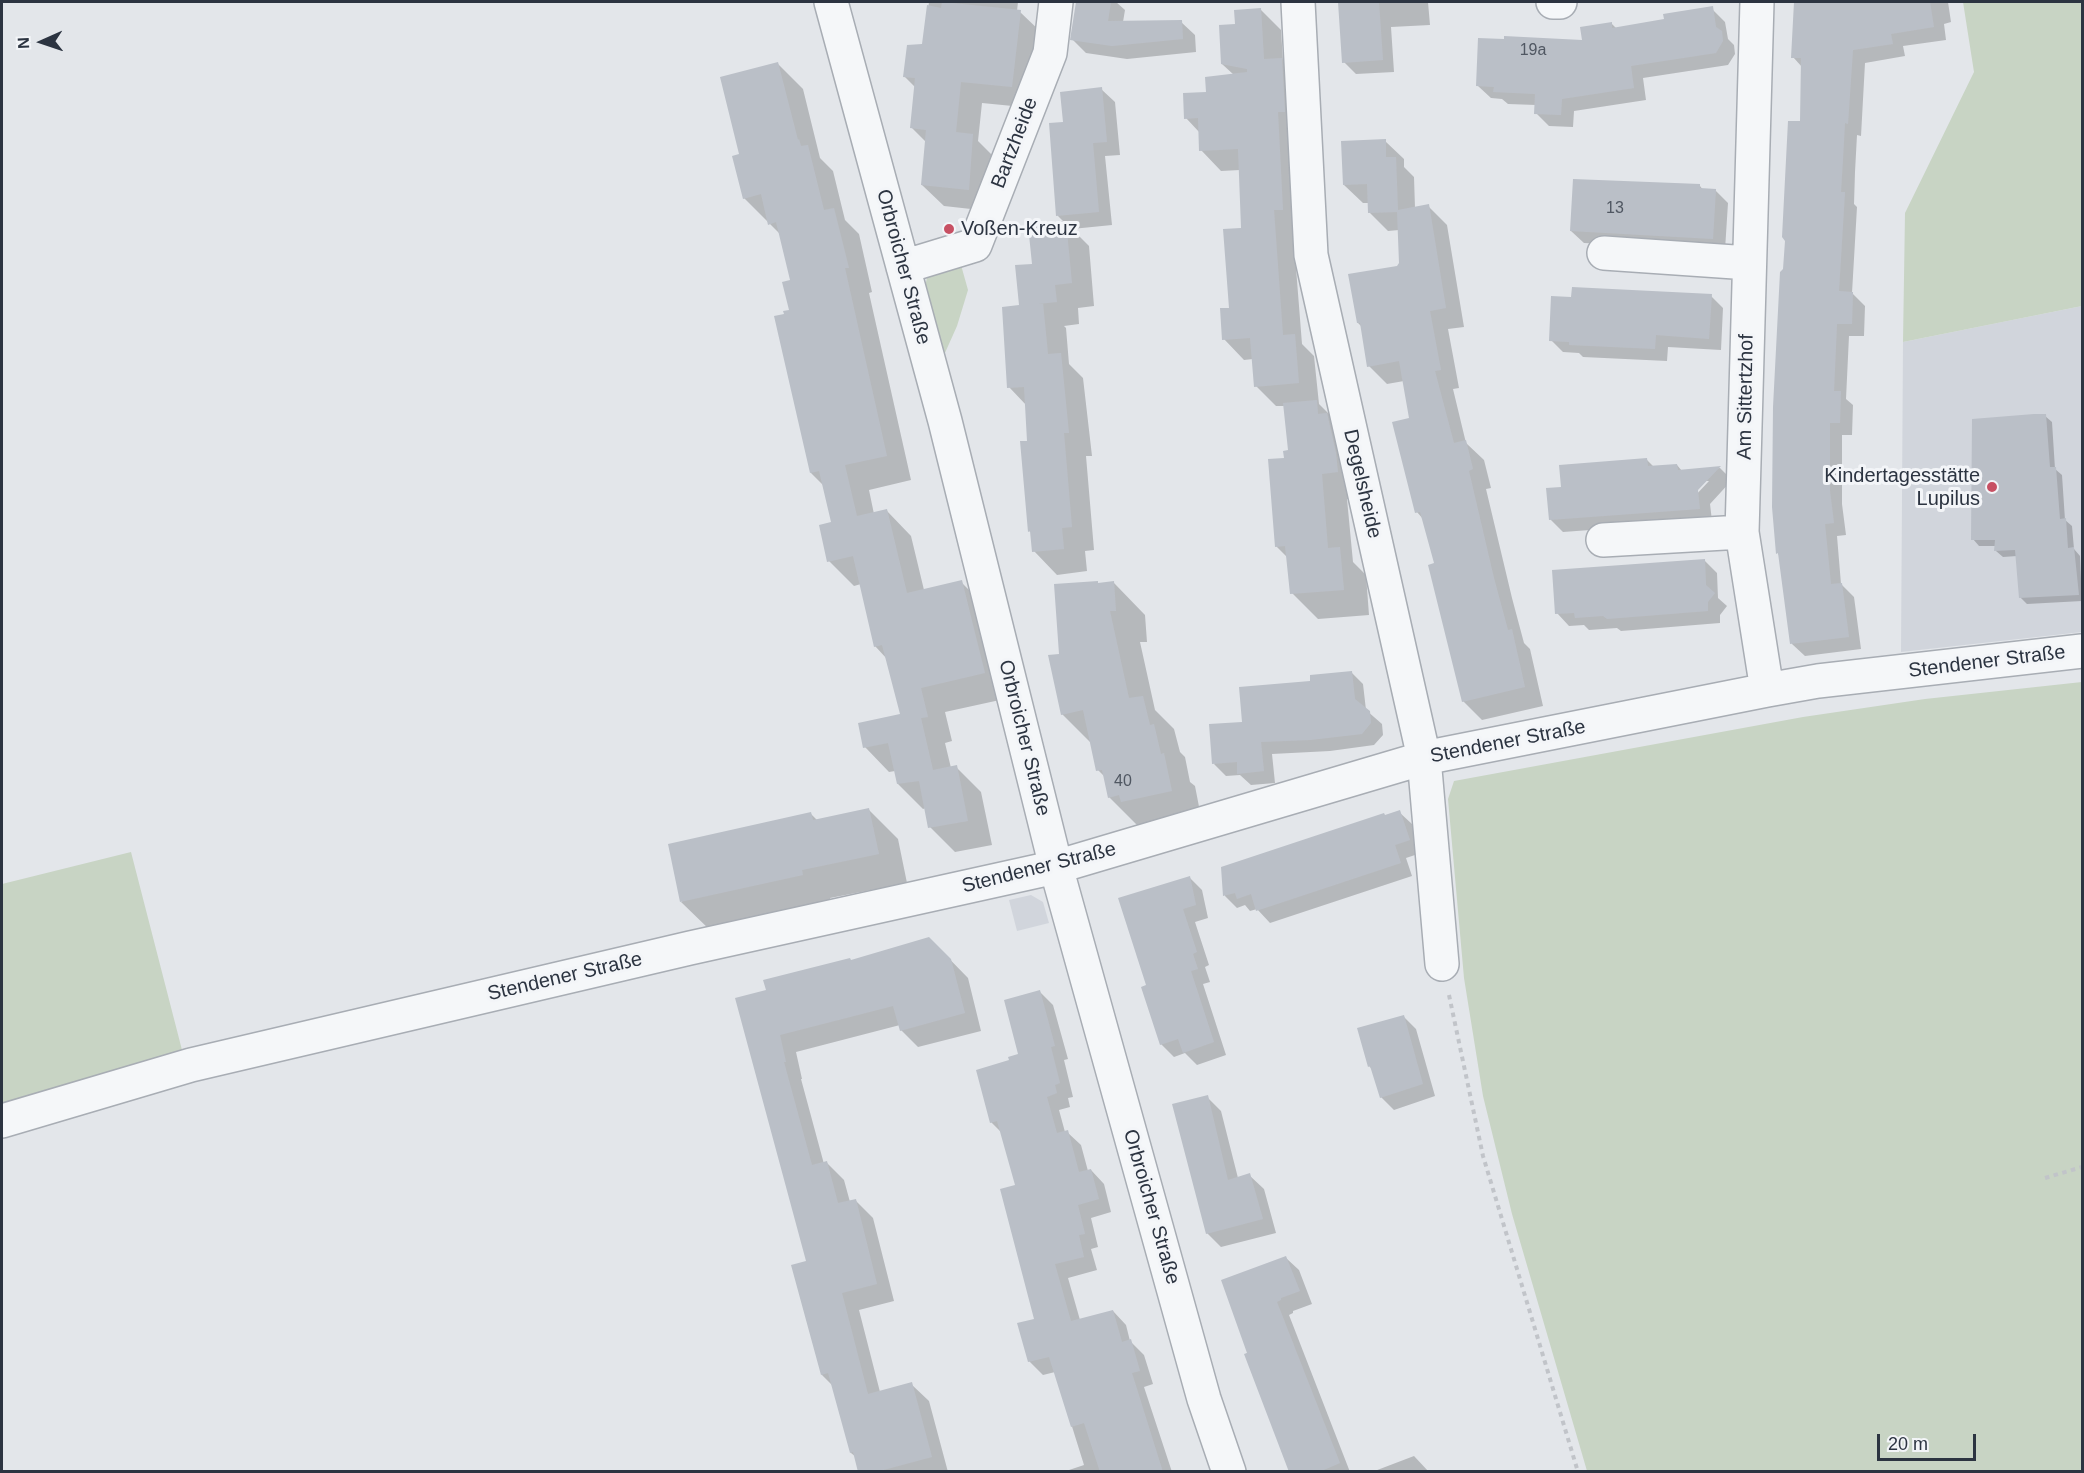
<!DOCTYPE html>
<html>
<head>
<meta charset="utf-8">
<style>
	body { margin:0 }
	#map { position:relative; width:2084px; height:1473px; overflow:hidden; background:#e3e6ea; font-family:Arial,sans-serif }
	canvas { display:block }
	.frame { position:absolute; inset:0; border:3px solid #2c3441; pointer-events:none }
	.north { position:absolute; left:12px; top:12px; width:60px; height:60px; -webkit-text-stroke:4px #f3f5f8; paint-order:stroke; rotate:267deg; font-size:16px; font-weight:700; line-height:24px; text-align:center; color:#2c3441 }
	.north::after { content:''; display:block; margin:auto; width:21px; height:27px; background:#2c3441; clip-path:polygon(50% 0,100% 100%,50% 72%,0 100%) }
	.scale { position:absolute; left:1877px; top:1434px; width:99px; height:27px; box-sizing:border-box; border:3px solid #2c3441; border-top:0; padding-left:8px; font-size:18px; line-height:21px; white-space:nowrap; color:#2c3441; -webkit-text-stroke:4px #f3f5f8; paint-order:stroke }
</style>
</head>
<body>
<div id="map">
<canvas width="2084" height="1473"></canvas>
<div class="frame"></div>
<div class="north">N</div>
<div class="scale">20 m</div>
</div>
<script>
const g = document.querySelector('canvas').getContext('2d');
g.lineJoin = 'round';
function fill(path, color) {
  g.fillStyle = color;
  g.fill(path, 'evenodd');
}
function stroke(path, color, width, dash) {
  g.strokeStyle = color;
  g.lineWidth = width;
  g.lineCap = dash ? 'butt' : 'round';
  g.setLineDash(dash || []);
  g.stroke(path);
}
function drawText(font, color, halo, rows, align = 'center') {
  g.font = font + ' Arial,sans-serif';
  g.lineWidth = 6;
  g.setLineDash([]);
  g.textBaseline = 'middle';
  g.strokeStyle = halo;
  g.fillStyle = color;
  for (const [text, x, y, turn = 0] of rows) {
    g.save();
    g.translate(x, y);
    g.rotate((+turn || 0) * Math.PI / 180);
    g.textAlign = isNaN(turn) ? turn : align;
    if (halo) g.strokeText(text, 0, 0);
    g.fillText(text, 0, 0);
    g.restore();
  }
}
fill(new Path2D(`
	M2082,306V632L1901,652L1903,342Z
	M1031,895L1043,902L1049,923L1017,931L1009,900Z`), '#d1d5dc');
fill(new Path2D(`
	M1963,2H2082V306L1903,342L1905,213L1974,72Z
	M961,265L968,290L957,326L940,364L922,298L927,278Z
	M2082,682V1471H1587L1512,1214L1483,1096L1464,978L1448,799L1454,781L1803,717L1925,699Z
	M131,852L182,1050L2,1104V884Z`), '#c8d4c4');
fill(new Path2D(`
	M929,2H1018L1017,11L1020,12L1042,33L1033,108L982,103L978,141L994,157L989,211L944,206L922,185L926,142L912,128L916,88L904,76L923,46Z
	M1077,2H1116L1125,10L1123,22H1181L1195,35L1196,52L1127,59L1086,53L1072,39Z
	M1340,2H1428L1430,25L1391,27L1394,72L1356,74L1344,62Z
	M1796,2H1948L1951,22L1944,24L1946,40L1903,46L1905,56L1865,63L1861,136L1857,135L1855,172L1854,204L1857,207L1852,293L1865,306L1864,336H1849L1846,399L1853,405L1852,435H1842V504L1846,535L1837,536L1841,584L1854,597L1861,649L1805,656L1792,644L1780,556L1778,554L1774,507L1785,270L1801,123L1802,67L1793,57Z
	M1712,9L1725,22L1728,39L1734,45L1735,54L1728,65L1643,78L1646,100L1574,111L1573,127L1549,126L1536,113V105L1508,104L1502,99L1491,98L1478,86L1584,41L1611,23L1616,28L1665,20Z
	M1261,10L1281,30L1283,61L1302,80L1293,230L1302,344L1314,356L1319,404L1343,428L1363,498L1347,499L1353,562L1366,575L1369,615L1318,619L1292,593L1288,558L1276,546L1286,459L1289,452L1285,406H1276L1256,386L1253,359L1244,360L1224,339L1243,229L1240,170L1221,171L1201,150L1200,133L1186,118L1208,93L1234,75L1222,64L1237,26Z
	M778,64L803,89L820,158L833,171L845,220L859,234L872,292L869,293L911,480L869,490L874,514L887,511L911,536L924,590L961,582L986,607L1009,698L945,712L952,741L945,743L951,768L956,767L981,792L992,845L955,852L930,827L926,808L923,809L898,784L895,771L889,772L865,747L902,715L887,659L875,646L861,584L854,586L829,561L833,524L824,486L811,473L790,311L792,281L781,235L744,198L741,155Z
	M1101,89L1115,102L1120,155L1105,156L1112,225L1072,229L1089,246L1094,306L1078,308L1079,324L1064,326L1066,328L1069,364L1083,378L1092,456H1086L1094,550L1085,551L1087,571L1057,575L1034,551L1032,533L1029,531L1027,406L1009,387L1021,307L1034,265L1065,223L1058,216L1065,123Z
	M1385,141L1404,159V167L1414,177L1415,208L1428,206L1447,225L1464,327L1448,329L1459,388L1453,389L1466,443L1484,460L1491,488L1486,489L1512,598L1524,643L1530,649L1543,706L1482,720L1463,701L1435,564L1423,519L1417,512L1410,419L1404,381L1387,384L1369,366L1362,327L1358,323L1401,264L1399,230L1388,231L1369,212V203H1363L1344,185Z
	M1700,186L1703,190H1715L1728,203L1725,250L1584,243L1571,231Z
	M1711,296L1723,308L1721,350L1668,347L1667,361L1583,357L1579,353L1563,352L1551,340Z
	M2045,416L2052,422L2055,469L2062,475L2065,520L2072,526L2074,549L2080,556L2082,601L2027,604L2020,597L2017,556L2003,557L1996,551V546H1979L1973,539Z
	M1647,460L1654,467L1677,465L1682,471L1720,468L1732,480L1710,504L1712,521L1563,532L1550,519L1562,488ZM1705,481H1709L1694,497L1692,495Z
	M1704,560L1717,573L1718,598L1727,606L1720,615V623L1621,631L1617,628L1589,630L1584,625L1569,626L1557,613Z
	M1114,583L1145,615L1147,642H1140L1155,710L1174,729L1180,752L1185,757L1190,782L1195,786L1202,822L1141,829L1109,797L1105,777L1098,770L1092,744L1062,714L1061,656Z
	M1351,672L1363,684L1366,710L1382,724L1383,735L1374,745L1330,751L1272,754L1275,783L1251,785L1240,775L1226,776L1214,764L1244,723L1312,682Z
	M869,810L898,839L907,883L830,898L831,904L711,931L681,902L811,814L817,820Z
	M1399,812L1412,824L1421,853L1406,858L1412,876L1270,923L1257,909L1250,911L1245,905L1237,908L1225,896L1222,868Z
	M1189,877L1202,890L1208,918L1195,922L1209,965L1205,967L1210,982L1203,984L1226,1055L1197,1065L1185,1053L1174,1057L1161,1044L1148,986Z
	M929,938L968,978L981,1031L918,1047L901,1030L900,1025L796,1052L802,1079H801L824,1164L827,1163L844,1180L850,1202L855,1200L873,1218L894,1301L859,1310L880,1392L911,1384L929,1401L948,1472H860L856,1457L851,1453L833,1386L822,1375L808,1262L768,991L852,962Z
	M1039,991L1053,1005L1068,1059L1064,1060L1073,1097L1068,1098L1070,1107L1059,1110L1065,1132H1067L1081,1145L1088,1171L1091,1170L1104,1184L1111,1212L1091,1218L1098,1247L1091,1249L1097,1270L1068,1278L1080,1320L1113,1311L1126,1325L1130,1341L1144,1355L1153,1384L1144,1387L1172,1472H1063L1084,1465L1055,1372L1043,1375L1029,1361L1036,1320L1017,1187L1002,1133L991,1122L1010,1061L1020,1055Z
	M1403,1016L1416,1029L1435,1096L1394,1110L1381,1097L1372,1069L1369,1066Z
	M1207,1097L1221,1111L1238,1178L1249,1175L1264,1189L1276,1233L1221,1247L1207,1233Z
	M1286,1258L1299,1270L1312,1304L1293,1311V1313L1289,1315L1350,1472H1291L1246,1355Z
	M1414,1456L1429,1472H1372Z`), '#0003');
fill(new Path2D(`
	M942,2L1021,10L1012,87L961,82L956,132L973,134L969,190L921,185L926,130L910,128L915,78L903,77L907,45L922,44L927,5L941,8Z
	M1076,2H1111L1108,21L1182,20L1183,39L1112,46L1070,40Z
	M1338,2H1379L1383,60L1342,63Z
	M1794,2H1930L1934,27L1891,34L1893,44L1853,50L1848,124L1845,123L1843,159L1841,192H1845L1839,291L1853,292L1852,324H1837L1834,391H1841L1840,423H1830V491L1834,523L1825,524L1831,584L1842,583L1849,637L1790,644L1778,553L1776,554L1772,507L1773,407L1780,272L1783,269L1785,241L1782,237L1788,121H1800L1801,58H1791Z
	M1713,6L1716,27L1722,31L1723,41L1716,53L1631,66L1634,88L1562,99L1561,115L1534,114L1535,94L1493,92L1494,87L1476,86L1478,38L1504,39V36L1582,40L1580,27L1612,22V28L1664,19L1663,14Z
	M1261,8L1264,59L1282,58L1285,112H1278L1283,210H1274L1283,335L1295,334L1299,383L1254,387L1250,338L1222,340L1220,308H1229L1223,229L1241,228L1238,149L1199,151L1198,118L1184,119L1183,93L1206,92L1205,77L1247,72V69L1221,64L1219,25L1235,24L1234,10Z
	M778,62L798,140L799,139L801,146L808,145L824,210L834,208L849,268H845L887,456L845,465L857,516L887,509L907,593L962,580L973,625L985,673L921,688L928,717L921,718L933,770L957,765L968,821L928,828L919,781L897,784L888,743L863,748L858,723L900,714L882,645L874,647L853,556L827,562L819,525L831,522L819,471L810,473L774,316L784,314L783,311L789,310L782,282L790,280L776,222L768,225L761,194L743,199L732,156L739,154L720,77Z
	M1102,87L1107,142L1093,143L1099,212L1056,216L1049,123L1063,122L1060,92Z
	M1386,139V157H1396L1398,210L1429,204L1446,308L1430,311L1441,370L1435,371L1454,443L1466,440L1473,469L1469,471L1494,578L1508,630L1512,629L1525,687L1462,702L1428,565L1434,563L1420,512L1415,513L1392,422L1409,418L1399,361L1367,367L1360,323H1357L1348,274L1397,266L1399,263L1397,212L1368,213L1367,184L1343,185L1341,141Z
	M1573,179L1700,184V188L1716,189L1713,239L1570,231Z
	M1066,221L1072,283L1055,285L1057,302L1037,304L1043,303L1048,354L1061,353L1069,433H1064L1072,527L1062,528L1064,549L1032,552L1030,531L1028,532L1020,441H1027L1024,387L1007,388L1002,307L1019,305L1015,265L1032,264L1028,225Z
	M1572,287L1712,294L1709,339L1656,335L1655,349L1569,345V342L1549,341L1551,296L1571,297Z
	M1317,400L1318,414L1327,413L1336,453L1338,472L1322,474L1328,548L1340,547L1344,590L1290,594L1285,546L1275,547L1268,459L1284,458L1283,451L1288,450L1283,403Z
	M2034,414H2046L2050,467H2056L2060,519L2066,518L2068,548L2074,547L2079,595L2019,598L2015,550L1994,551L1995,540H1971L1972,419Z
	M1647,458L1648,466L1677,464L1678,470L1721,466L1698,490L1700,509L1549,520L1546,488L1561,487L1559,465Z
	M1705,559L1706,585L1715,593L1708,602V611L1607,619L1603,616L1575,618L1574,613L1555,614L1552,570Z
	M1098,581V583L1114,581L1116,611H1110L1129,698L1143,696L1150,725L1154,724L1161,754L1164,753L1172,791L1121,802L1119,795L1108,798L1102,770L1096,771L1083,710L1061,715L1048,655L1059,654L1054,584Z
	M1352,671L1355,699L1370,711L1371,723L1362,734L1310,740L1261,742L1264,771L1237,774V762L1212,764L1209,724L1242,722L1239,687L1310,681V675Z
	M869,808L879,854L802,870L803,875L680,902L668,844L811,812L813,820Z
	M1400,810L1410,840L1395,845L1401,863L1256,911L1251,894L1237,899L1235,893L1223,896L1221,867L1384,813L1385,815Z
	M1190,876L1196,905L1183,909L1197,952L1193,954L1198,969L1191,971L1214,1042L1183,1053L1178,1039L1160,1045L1141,987L1146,985L1118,898Z
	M929,937L951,959L965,1013L900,1031L893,1006L780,1035L786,1062H784L812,1165L827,1161L838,1203L856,1199L877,1284L842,1293L868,1394L912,1382L932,1457L876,1472H858L853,1452L850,1453L828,1373L821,1375L791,1265L806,1261L735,998L766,990L763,980L850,958L851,960Z
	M1040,990L1055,1046L1051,1047L1060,1083L1055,1085L1057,1093L1047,1097L1057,1133L1068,1130L1079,1172L1091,1169L1099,1199L1078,1205L1085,1234L1079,1235L1084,1257L1055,1264L1071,1321L1113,1310L1122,1342L1131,1339L1140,1371L1132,1373L1163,1472H1100L1084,1423L1071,1427L1049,1357L1028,1362L1017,1323L1034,1319L1000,1189L1015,1185L997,1121L990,1123L976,1070L1009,1060L1008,1057L1018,1054L1004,1000Z
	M1404,1015L1423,1084L1380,1098L1370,1066L1368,1067L1357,1028Z
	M1208,1095L1228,1180L1250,1173L1263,1219L1206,1234L1172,1104Z
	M1286,1256L1300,1291L1281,1298V1300L1277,1302L1340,1463L1319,1472H1289L1244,1354L1247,1353L1221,1280Z`), '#babfc7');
const street = new Path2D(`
	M831,2L945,421L1056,867L1204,1399L1229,1472
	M1298,2L1311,255L1424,758L1442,964
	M1553,2H1560
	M1757,2L1742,532L1767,690
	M1604,253L1749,263
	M903,267L975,245L1050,53L1056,2
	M1603,540L1742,532
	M2,1121L191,1065L690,948L1056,867L1424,758L1767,690L1818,681L2082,651`);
stroke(street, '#a8adb4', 36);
stroke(new Path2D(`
	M1449,995L1483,1156L1578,1472
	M2045,1178L2082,1167`), '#c1c4c9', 4, [4.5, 4.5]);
stroke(street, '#f5f7f9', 33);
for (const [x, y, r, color] of [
	[949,229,6,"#c75063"],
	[1992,487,6,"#c75063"]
]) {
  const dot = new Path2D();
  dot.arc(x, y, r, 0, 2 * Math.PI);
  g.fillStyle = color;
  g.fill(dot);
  stroke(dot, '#f3f5f8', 2);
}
drawText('16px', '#505762', null, [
	["19a",1533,51],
	["13",1615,209],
	["40",1123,782]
]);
drawText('20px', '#2c3441', '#f3f5f8', [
	["Bartzheide",1015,143,-69],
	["Orbroicher Straße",903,267,75],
	["Am Sittertzhof",1746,397,-89],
	["Degelsheide",1362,484,77],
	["Stendener Straße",1987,662,-7],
	["Orbroicher Straße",1024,738,76],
	["Stendener Straße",1508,742,-11],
	["Stendener Straße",1039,868,-14],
	["Stendener Straße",565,977,-13],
	["Orbroicher Straße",1151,1207,74]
]);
drawText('20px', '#2c3441', '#f3f5f8', [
	["Voßen-Kreuz",961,229],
	["Kindertagesstätte",1980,476,"right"],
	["Lupilus",1980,499,"right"]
], 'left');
</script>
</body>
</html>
